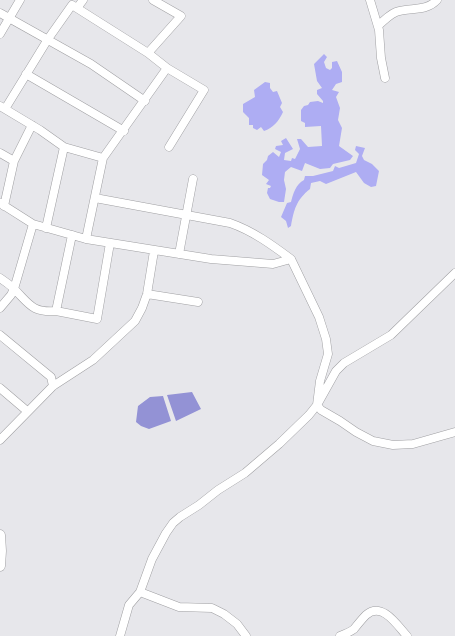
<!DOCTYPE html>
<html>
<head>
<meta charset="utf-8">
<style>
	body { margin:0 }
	canvas { display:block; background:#e7e7eb }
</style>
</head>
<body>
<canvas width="455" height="636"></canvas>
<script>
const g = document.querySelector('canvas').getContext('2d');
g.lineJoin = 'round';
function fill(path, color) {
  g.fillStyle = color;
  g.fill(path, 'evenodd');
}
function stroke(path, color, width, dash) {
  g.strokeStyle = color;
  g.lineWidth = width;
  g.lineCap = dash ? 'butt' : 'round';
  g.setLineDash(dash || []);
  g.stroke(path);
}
fill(new Path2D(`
	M324,54L327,57L324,62L326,68L330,70L332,68V62L337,61L342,72V82L336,84L332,90L339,92L336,97L340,108L338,120L342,128L339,146L353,156L350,160L333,164L330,168L320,169L305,163L302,171L291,167L285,172L284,180L286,189L284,202H279L270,199L267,193L268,188H270L271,186L266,184L269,180L262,175L263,164L267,160L268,156L273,152L279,157L281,152L275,149L276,146L283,145L281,141L286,138L293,149L285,153L284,160L291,161L292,158L295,159L300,149L297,139H301L308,147L322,146L321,126L305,127V123L301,121V110L304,106L308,105L310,102L318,101L323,103V101L317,94V90L322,88L317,81L314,64Z
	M265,82L270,83V88L273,92L277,91L282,103L280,107L283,112C279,121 273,128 264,131L261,127L257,130L253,128V125H249V118L243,112V104L255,97L254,90Z
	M356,146L365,148L362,156L364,160L372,164L379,171L376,186L371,187L364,183L356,172L326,184L320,181L311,183L310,189C296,200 294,210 291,226L288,228L286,221L281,217L287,203L291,202C293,194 296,184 304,180L305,176H313L333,171L335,166L339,168L356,163L359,154L355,150Z`), '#aeadf3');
fill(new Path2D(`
	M192,392L201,409L176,421L167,395Z
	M163,396L171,421L149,429L141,426L136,422L138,406L150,397Z`), '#9392d5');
const minor = new Path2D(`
	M370,0L379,30L381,58L385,78
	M77,8L83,0
	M0,13L91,64L145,101
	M378,26C383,21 389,15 396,12C410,7 426,12 437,0
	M0,34L20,0
	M167,68L204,90L169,147
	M26,74L124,131
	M0,106L40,130L64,147L103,158
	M5,109L48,39L72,5L148,53
	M0,153L14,161
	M95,198L230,223C253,231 272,245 291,259
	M0,203L33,224L86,239L211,259L273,264L291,259L319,317L326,339L328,354L320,381L317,405L321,410L340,421L356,432L373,441L393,445L413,444L455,432
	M4,206L14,161L32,125
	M46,228L64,147
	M86,239L103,158L167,68L148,53L181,16L153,0
	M179,254L193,179
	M0,278C4,281 9,284 13,288C29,303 31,313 56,311L72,235
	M147,294L198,302
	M0,308L11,295L14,289L33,224
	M56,311L97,319L110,243
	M0,335L51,377L53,386
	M0,388L27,411
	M0,440L53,386L93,360L135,321L142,308L147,294L154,251
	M140,592L179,607L212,608L224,614L237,624L246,636
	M120,636L129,605L140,592L152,559L166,533L173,523L180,517L199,505L218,490L245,473L279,444L309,415L317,405L336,371L344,363L391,335L455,273
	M340,636C345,634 350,632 354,629C358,624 362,619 366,615C382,601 397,625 407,636`);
const major = new Path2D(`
	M0,535L1,551L0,566`);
stroke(minor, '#a0a0a3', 9);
stroke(major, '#a0a0a3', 11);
stroke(minor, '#fff', 8);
stroke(major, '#fff', 10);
</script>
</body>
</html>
